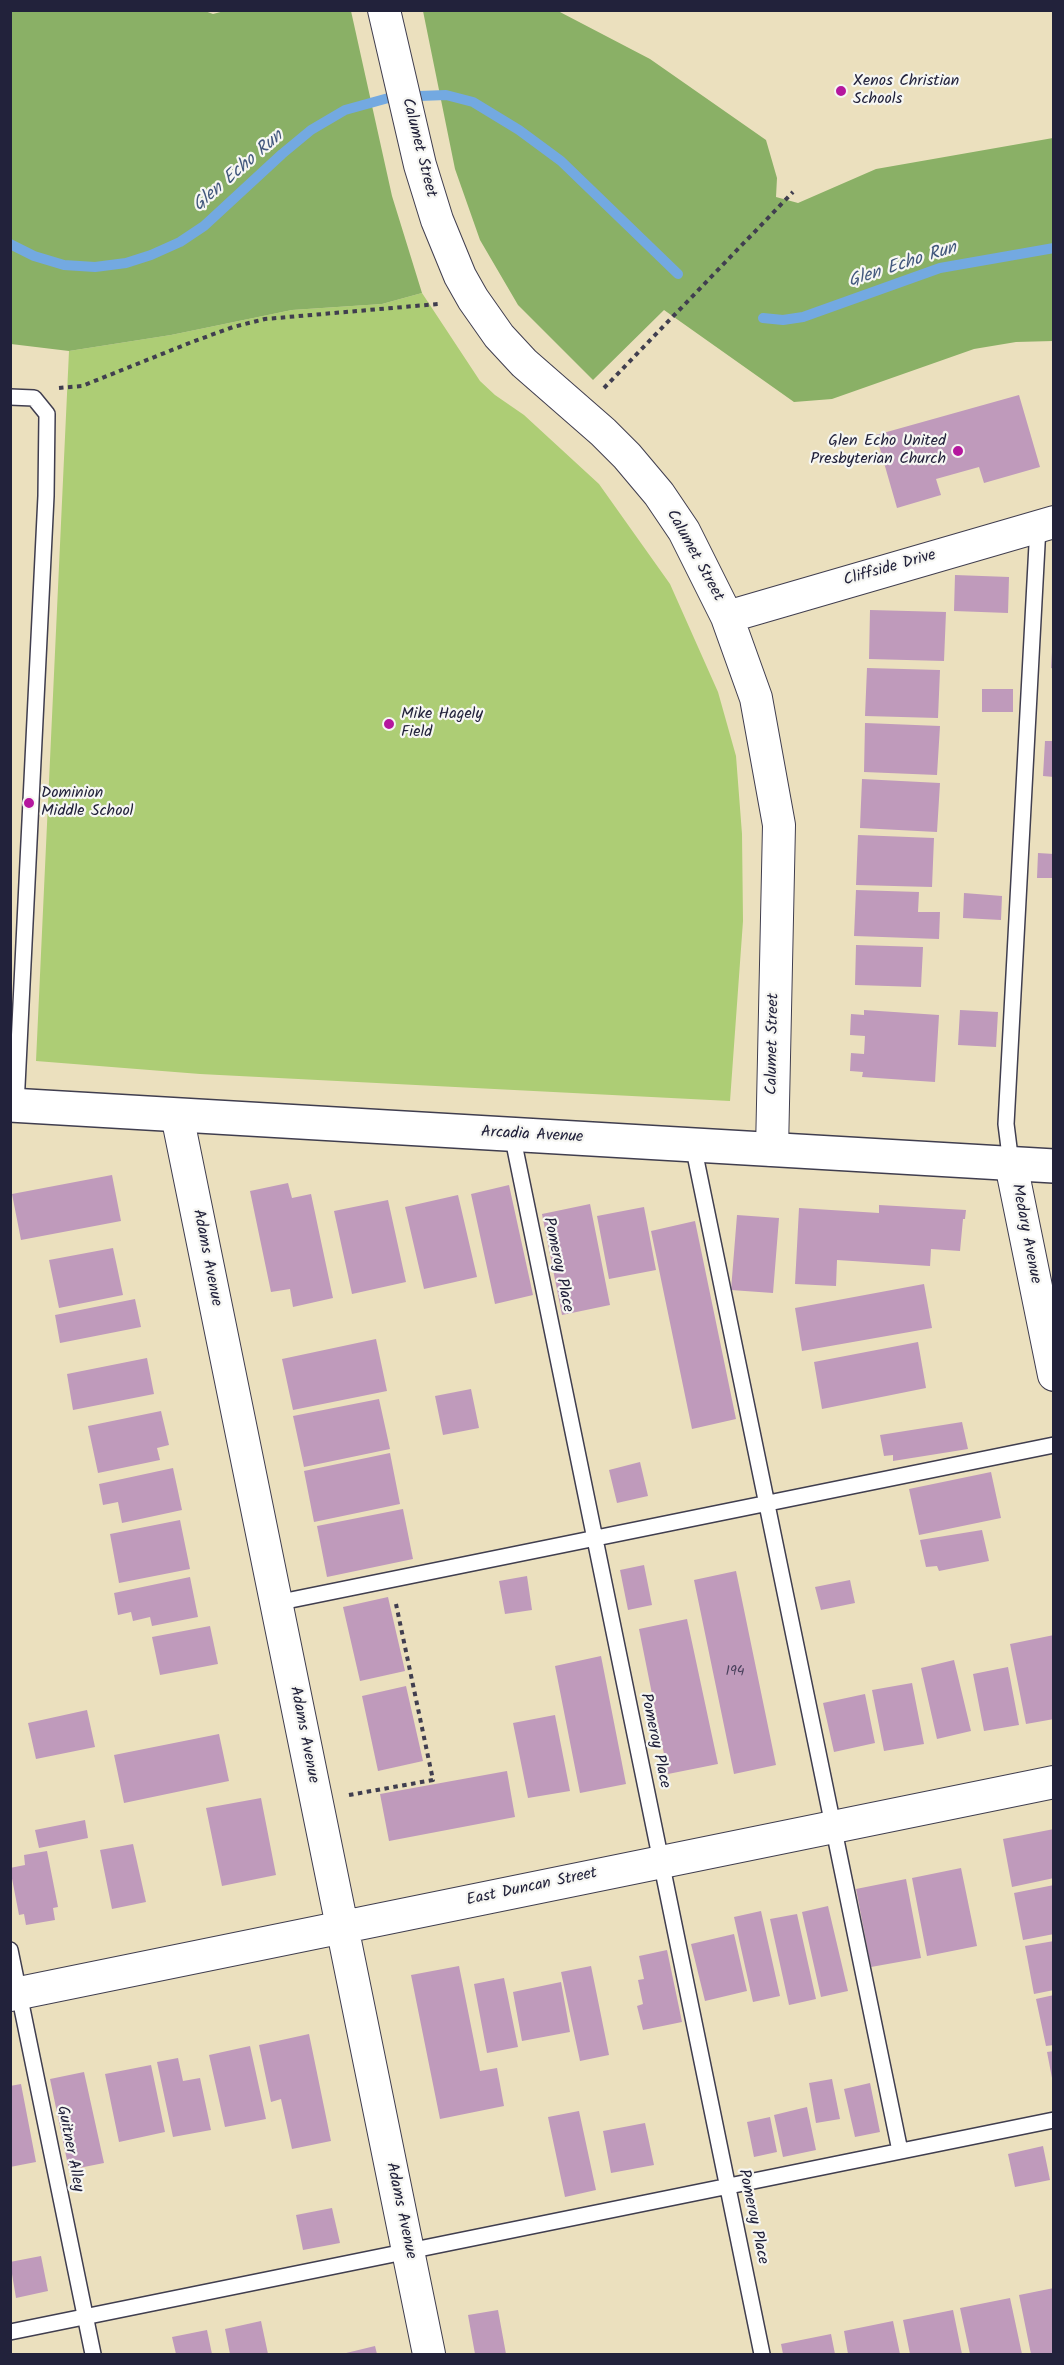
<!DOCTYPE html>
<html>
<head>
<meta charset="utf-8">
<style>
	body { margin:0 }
	#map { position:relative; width:1064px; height:2365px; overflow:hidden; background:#ebe0be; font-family:Kalam,sans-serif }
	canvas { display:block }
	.frame { position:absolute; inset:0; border:12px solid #22223b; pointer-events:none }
</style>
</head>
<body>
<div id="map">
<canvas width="1064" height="2365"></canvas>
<div class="frame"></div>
</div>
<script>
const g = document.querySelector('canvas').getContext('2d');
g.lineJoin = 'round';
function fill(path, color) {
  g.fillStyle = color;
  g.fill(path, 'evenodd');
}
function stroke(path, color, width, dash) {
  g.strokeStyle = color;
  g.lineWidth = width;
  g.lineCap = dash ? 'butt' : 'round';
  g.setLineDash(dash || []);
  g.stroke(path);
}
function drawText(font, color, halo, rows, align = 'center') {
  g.font = font + ' Kalam,sans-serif';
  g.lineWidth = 4.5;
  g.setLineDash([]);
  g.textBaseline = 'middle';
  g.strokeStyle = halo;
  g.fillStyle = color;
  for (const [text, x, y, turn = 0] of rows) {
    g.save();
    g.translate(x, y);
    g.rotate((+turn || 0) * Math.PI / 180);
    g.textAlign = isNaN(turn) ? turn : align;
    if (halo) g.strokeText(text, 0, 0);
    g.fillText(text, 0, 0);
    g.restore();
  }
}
fill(new Path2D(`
	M422,293L480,381L495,395L524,415L599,484L670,584L718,692L736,756L742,834L743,921L730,1101L200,1074L36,1061L69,351L171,335L292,310L382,304Z`), '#adcd75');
fill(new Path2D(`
	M205,11L213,14L228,10L351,11L392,196L422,293L382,304L292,310L171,335L69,351L11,344V11Z
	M423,11H558L650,59L766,140L777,178L776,197L798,203L876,169L1053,138V341L1016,342L974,349L832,399L794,402L664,310L593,380L518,305L480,240L455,169Z`), '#8ab066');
stroke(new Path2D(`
	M10,244L34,256L64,265L95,267L126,263L151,255L180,242L204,226L282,154L311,130L345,110L392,97L446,95L473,102L519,130L561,161L678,274
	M763,318L783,320L803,317L940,268L1054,248`), '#73a9e1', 10);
fill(new Path2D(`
	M1019,395L1040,467L984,483L979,467L936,479L941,495L897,508L876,435Z
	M955,575L1009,577L1008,613L954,611Z
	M870,610L946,612L944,661L869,659Z
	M1052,652H1054V669L1051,668Z
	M867,668L940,670L938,718L865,716Z
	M982,689H1013V712H982Z
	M865,723L940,726L937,775L864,772Z
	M1045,741H1054V777L1043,776Z
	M862,779L940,783L937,832L860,828Z
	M858,835L934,838L932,887L856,885Z
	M1038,853L1054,854V878H1037Z
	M856,890L919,892L918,912H940L939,939L854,936Z
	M964,893L1002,896L1001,920L963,918Z
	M856,945L923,947L921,987L855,985Z
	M864,1010L939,1015L935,1082L862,1077L863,1072L850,1071L851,1053L864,1054L865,1036L850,1035L851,1014L864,1015Z
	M960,1010L998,1012L996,1047L958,1045Z
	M112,1175L121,1221L21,1240L12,1194Z
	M288,1183L292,1198L311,1194L333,1298L293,1307L290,1289L271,1292L250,1191Z
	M509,1185L533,1295L495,1304L471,1194Z
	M458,1195L477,1277L424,1289L405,1207Z
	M388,1200L406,1282L352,1294L334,1211Z
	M590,1204L610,1305L562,1315L542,1214Z
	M879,1205L966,1210L965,1219H963L960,1251L931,1249L930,1266L837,1260L836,1286L795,1284L799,1208L879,1213Z
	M644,1207L656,1270L609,1279L597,1216Z
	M737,1215L779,1218L773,1293L731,1290Z
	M695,1221L736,1419L692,1429L651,1231Z
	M113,1248L123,1295L59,1308L49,1260Z
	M924,1284L932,1328L802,1351L795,1308Z
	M135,1299L141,1327L60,1343L55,1315Z
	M376,1339L387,1391L293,1410L282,1359Z
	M918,1342L926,1388L822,1409L814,1362Z
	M147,1358L154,1394L73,1410L67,1374Z
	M471,1389L479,1428L443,1435L435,1396Z
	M379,1399L390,1449L304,1467L293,1416Z
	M161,1411L169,1445L157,1448L160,1460L98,1473L88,1426Z
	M962,1422L968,1449L893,1461V1455L884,1456L880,1435Z
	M390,1453L400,1504L314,1522L304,1471Z
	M640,1462L648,1496L617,1503L609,1470Z
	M173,1468L182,1510L122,1523L118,1502L103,1505L99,1484Z
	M991,1472L1001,1518L919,1535L909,1489Z
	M403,1509L413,1559L327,1577L317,1526Z
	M180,1520L190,1569L119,1583L110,1534Z
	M982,1530L989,1561L939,1571L937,1566L926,1567L920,1540Z
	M644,1565L652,1605L628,1610L620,1570Z
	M736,1571L776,1765L734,1774L694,1580Z
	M527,1576L532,1610L505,1614L499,1581Z
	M190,1577L198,1617L152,1626L150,1617L133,1621L131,1612L118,1615L114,1593Z
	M850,1580L855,1603L821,1610L815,1587Z
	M388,1597L405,1671L360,1681L343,1607Z
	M687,1619L718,1764L668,1774L639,1629Z
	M210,1626L218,1664L160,1675L152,1637Z
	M1054,1635V1719L1026,1724L1010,1644Z
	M601,1656L626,1784L580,1793L555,1666Z
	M954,1660L971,1731L937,1739L921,1668Z
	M1008,1667L1019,1725L984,1731L973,1674Z
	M912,1683L924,1744L884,1751L872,1690Z
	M406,1686L423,1761L378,1771L362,1696Z
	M865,1694L875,1743L834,1752L823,1703Z
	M87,1710L95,1747L36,1759L28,1723Z
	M555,1715L570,1791L528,1798L513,1723Z
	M219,1734L229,1781L124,1803L114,1755Z
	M507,1771L515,1817L389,1841L380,1794Z
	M261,1798L276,1875L222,1886L206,1808Z
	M85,1820L88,1838L39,1848L35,1830Z
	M1054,1829V1878L1012,1887L1003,1839Z
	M133,1844L146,1902L112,1909L100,1850Z
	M47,1851L58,1907L53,1908L55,1920L26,1925L24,1914L19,1915L10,1868L25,1865L24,1855Z
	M961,1868L977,1946L927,1956L912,1878Z
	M906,1879L921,1958L871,1967L856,1889Z
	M1054,1885V1934L1023,1940L1014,1893Z
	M828,1906L848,1991L821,1997L802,1912Z
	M761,1911L780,1996L753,2002L734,1917Z
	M797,1914L816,1999L789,2005L770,1919Z
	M734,1934L747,1991L705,2001L691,1944Z
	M1054,1941V1990L1034,1994L1025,1946Z
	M667,1950L682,2022L643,2030L637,2006L643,2004L638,1980L644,1979L639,1956Z
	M459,1966L480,2071L497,2068L504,2106L440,2119L411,1975Z
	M591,1966L609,2055L580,2061L561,1972Z
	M504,1978L518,2047L487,2053L474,1984Z
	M561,1982L570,2032L522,2041L513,1992Z
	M1054,1995V2045L1046,2046L1036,1999Z
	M309,2034L331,2141L292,2149L281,2099L271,2102L259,2045Z
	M250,2046L266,2119L225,2127L209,2055Z
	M1054,2051V2078H1052L1047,2052Z
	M178,2058L183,2081L200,2078L211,2130L173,2137L157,2062Z
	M151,2065L165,2132L119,2142L105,2074Z
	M84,2072L104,2163L69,2170L50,2079Z
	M832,2079L840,2119L816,2123L809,2083Z
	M870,2083L880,2132L855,2137L844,2089Z
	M21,2084L36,2162L10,2167V2086Z
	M807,2107L816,2150L783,2157L774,2115Z
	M579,2111L596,2190L565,2197L548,2117Z
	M770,2117L777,2152L754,2157L747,2122Z
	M645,2123L654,2165L611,2173L603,2131Z
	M1043,2146L1050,2180L1015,2187L1008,2154Z
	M332,2208L340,2243L303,2250L296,2215Z
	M41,2256L48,2291L16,2298L10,2262Z
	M1054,2288V2354H1031L1019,2295Z
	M1010,2298L1022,2354H970L960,2308Z
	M498,2310L506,2354H475L468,2315Z
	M953,2310L962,2354H910L903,2320Z
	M261,2321L268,2354H230L225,2329Z
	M893,2321L900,2354H848L844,2331Z
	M207,2330L212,2354H176L172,2337Z
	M831,2334L835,2354H783L781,2344Z
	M375,2346L377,2354H342Z`), '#bf9abb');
const service = new Path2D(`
	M10,397L34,398L47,414L46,496L16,1106
	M512,1134L762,2354
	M693,1145L900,2151
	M1011,1164L1006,1124L1038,526
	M276,1603L1054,1445
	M10,1950L93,2354
	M10,2332L1054,2120`);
const minor = new Path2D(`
	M384,10L420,165L437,220L460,276L473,299L499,336L524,363L603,432L627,456L659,494L684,531L727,617L756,698L779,825L772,1150
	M727,617L1054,522
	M177,1115L429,2354
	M1011,1164L1054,1375
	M10,1995L1054,1782`);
const tertiary = new Path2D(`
	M10,1105L1054,1166`);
stroke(service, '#403e4f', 18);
stroke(minor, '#403e4f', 34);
stroke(tertiary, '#403e4f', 36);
stroke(new Path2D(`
	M59,388L82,386L192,342L233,327L265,319L438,304
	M604,388L793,192
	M349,1795L433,1780L396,1604`), '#403e4f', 4, [4.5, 4.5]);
stroke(service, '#fff', 15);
stroke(minor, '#fff', 32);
stroke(tertiary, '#fff', 33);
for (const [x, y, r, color] of [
	[841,91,6,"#b5179e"],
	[958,451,6,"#b5179e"],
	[389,724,6,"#b5179e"],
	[29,803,6,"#b5179e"]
]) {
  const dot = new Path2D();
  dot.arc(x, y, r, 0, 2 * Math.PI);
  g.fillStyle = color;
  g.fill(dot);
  stroke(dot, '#f6f6f2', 2);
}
drawText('14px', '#49405b', null, [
	["194",735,1673]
]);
drawText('16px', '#22223b', '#f6f6f2', [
	["Xenos Christian",853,82],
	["Schools",853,100],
	["Glen Echo United",946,442,"right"],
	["Presbyterian Church",946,460,"right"],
	["Mike Hagely",401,715],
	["Field",401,733],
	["Dominion",41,794],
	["Middle School",41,812]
], 'left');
drawText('16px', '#22223b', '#f6f6f2', [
	["Calumet Street",418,148,76],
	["Calumet Street",694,556,61],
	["Cliffside Drive",890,569,-16],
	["Calumet Street",774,1044,-89],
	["Arcadia Avenue",532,1136,3],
	["Medary Avenue",1025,1234,79],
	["Adams Avenue",206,1258,79],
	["Pomeroy Place",557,1265,78],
	["Adams Avenue",303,1735,79],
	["Pomeroy Place",654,1741,78],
	["East Duncan Street",532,1888,-12],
	["Guitner Alley",69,2149,79],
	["Adams Avenue",400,2211,78],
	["Pomeroy Place",752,2217,78]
]);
drawText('italic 18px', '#42587d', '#f6f6f2', [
	["Glen Echo Run",239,172,-41],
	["Glen Echo Run",903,266,-18]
]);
</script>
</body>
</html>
